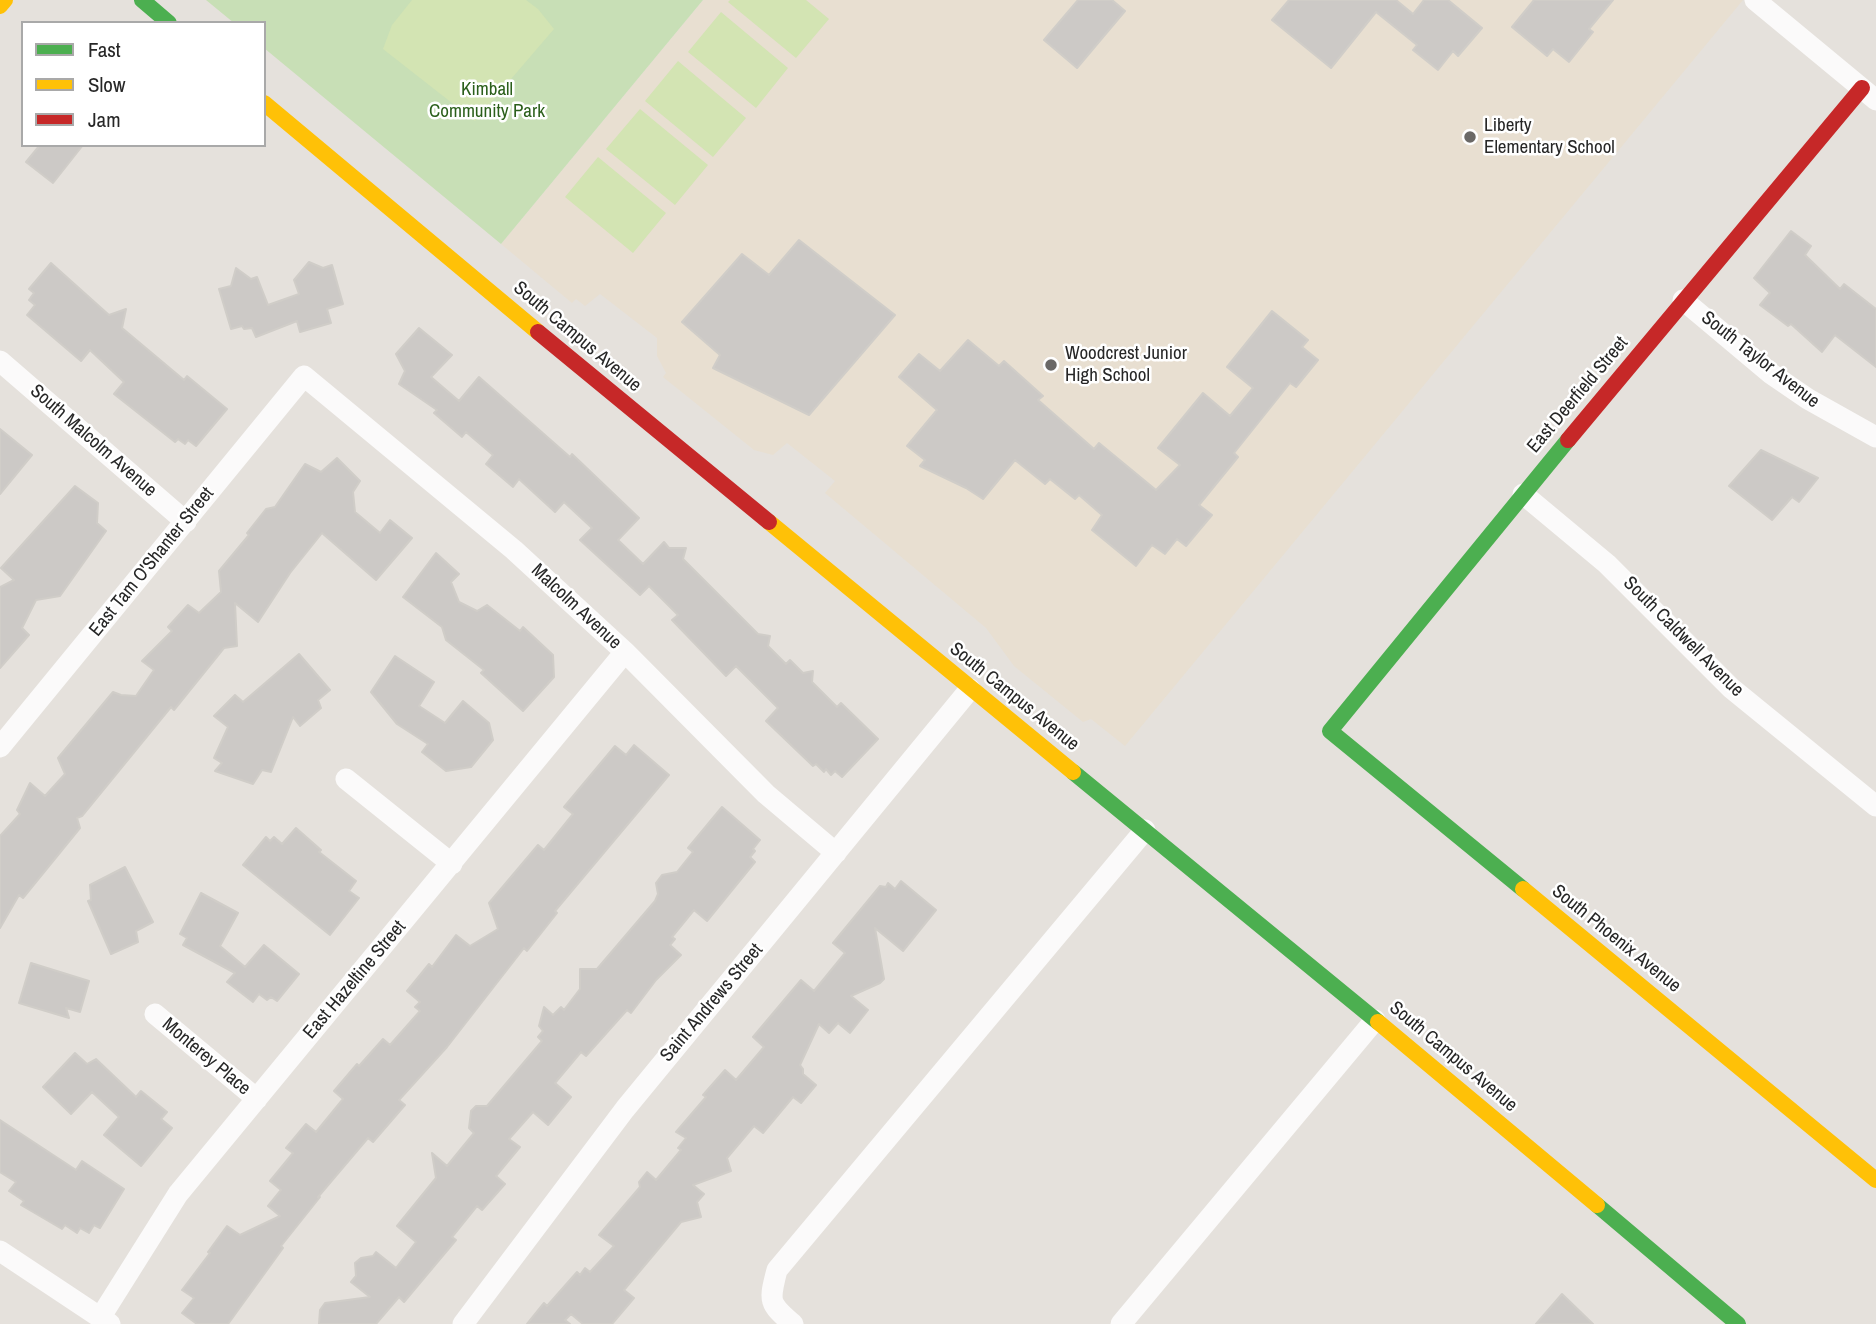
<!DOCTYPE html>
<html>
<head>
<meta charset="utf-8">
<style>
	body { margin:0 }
	#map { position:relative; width:1876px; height:1324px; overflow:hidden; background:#e5e1dc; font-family:"Archivo Narrow",sans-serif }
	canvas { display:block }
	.legend { position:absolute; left:21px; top:21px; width:245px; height:126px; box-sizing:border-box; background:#fff; border:2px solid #a9a9a9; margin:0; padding:9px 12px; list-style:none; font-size:21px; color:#272727 }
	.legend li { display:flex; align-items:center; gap:14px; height:35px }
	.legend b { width:35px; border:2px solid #a9a9a9 }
</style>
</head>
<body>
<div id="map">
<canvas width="1876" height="1324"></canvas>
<ul class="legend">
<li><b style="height:9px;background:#4caf50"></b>Fast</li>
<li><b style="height:9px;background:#ffc107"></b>Slow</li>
<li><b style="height:9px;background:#c62828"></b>Jam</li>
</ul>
</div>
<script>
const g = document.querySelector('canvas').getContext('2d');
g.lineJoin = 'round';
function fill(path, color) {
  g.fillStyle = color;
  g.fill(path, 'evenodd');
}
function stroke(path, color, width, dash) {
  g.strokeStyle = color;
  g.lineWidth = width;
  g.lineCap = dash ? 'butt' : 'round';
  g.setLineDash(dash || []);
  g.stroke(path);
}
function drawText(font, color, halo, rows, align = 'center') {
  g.font = font + ' "Archivo Narrow",sans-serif';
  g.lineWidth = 5;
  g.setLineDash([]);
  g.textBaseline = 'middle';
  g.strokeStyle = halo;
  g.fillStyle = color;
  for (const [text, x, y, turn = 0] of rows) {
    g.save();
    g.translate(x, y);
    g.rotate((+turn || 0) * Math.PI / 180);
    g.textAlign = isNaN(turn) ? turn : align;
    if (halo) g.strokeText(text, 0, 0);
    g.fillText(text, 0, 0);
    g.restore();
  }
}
fill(new Path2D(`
	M703,0H1743L1125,746L1091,719L1083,722L1014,666L986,628L825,493L835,481L787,443L773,455L754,450L663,377L666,373L657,356V338L600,294L585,306L576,299L572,303L501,244Z`), '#e8dfd1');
fill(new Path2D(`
	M206,0H703L501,244L264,48V23H234Z`), '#c8dfb6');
fill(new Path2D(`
	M412,0H526L538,9L554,29L475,121L383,49L392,25Z
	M730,0H806L829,19L796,58L728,2Z
	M721,12L788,68L756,108L688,52Z
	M678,61L746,118L713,157L645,101Z
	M640,109L708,165L675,205L606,149Z
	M598,157L666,213L633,253L565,197Z`), '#d3e4b3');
const building = new Path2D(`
	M1078,0H1112L1125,11L1077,68L1044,40Z
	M1289,0H1396L1413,14L1424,0H1448L1482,28L1458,56L1453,51L1438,70L1413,50L1417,45L1376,12L1331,68L1272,20Z
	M1534,0H1613L1589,29L1593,32L1569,62L1553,49L1547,56L1512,27Z
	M40,145H83L53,183L26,162Z
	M1791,231L1811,246L1805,255L1840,289L1844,284L1876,309V367L1835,335L1822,352L1791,324L1788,326L1760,305L1770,293L1754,278Z
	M799,240L895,315L809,415L713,368L720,355L682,322L742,254L769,275Z
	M309,262L323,268L332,265L343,304L327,309L331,323L300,332L297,321L256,337L252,328L244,329L242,326L231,329L219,289L231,286L236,268L251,279L257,277L268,305L299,294L294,280Z
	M51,263L109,315L126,309L122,328L128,333L184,380L187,376L227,409L196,446L188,440L185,444L178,439L175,442L114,394L124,382L90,350L81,361L27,315L35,305L29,300L34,293L29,289Z
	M1272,311L1308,340L1302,347L1318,360L1296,387L1290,383L1234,453L1238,457L1199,505L1212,515L1186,546L1177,539L1165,554L1152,545L1136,566L1092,530L1102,515L1079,495L1075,499L1050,479L1045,484L1015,460L983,499L966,488L920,466L925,460L907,446L937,410L899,377L919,354L940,371L968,340L999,366L1004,361L1043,396L1038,400L1094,449L1099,443L1156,490L1180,465L1158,448L1203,393L1230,416L1253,388L1227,367Z
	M419,328L452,355L431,377L459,401L479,377L570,457L572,454L639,518L618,540L643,564L664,542L669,548H686L683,559L758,634L770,636L768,646L786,664L790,660L803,673L813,671L812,682L837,707L841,703L878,739L842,777L835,771L831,775L826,769L824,772L816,764L813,766L766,721L778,708L736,666L726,676L672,620L678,615L649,586L640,595L580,540L592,528L564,502L555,512L519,479L513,487L486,464L493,455L466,432L462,437L434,413L437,410L399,384L405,371L396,354Z
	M0,429L32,455L0,494Z
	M1761,450L1818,478L1799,502L1792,497L1772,520L1729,486Z
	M337,458L360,481L353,492L355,512L380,533L390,520L412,538L376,580L322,533L290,573L258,622L235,603L237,646L224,648L174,710L171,707L82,816L77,818L80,828L23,898L19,895L0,928V836L20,814L17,810L30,783L45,796L65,774L58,758L113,692L121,695L136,696L154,670L142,661L172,631L168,627L188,605L199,613L221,592L219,571L249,535L247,533L266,509L275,507L305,464L321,472Z
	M75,486L98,503L97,523L106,531L60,596L36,600L22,628L29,635L0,668V587L14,580L1,568Z
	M436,553L459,574L451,582L459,602L477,611L487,605L520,631L523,627L553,655L554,677L523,711L481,673L484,670L446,640L442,627L403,597Z
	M299,654L330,690L318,700L321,708L300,726L293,717L271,772L262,770L253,784L215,771L222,763L214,758L228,727L214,716L235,695L243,702Z
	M395,656L434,682L419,706L445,723L463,701L489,723L493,740L471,767L446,771L422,752L428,744L397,724L371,692Z
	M634,745L669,775L555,911L557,913L527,951L524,948L447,1047L399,1100L405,1105L373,1142L368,1138L318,1197H320L281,1246L283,1248L228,1324H197L182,1313L194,1298L182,1290L210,1253L208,1252L227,1226L240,1235L280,1216L268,1206L281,1190L270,1181L293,1153L286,1148L306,1124L316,1132L343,1099L334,1091L357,1064L359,1066L383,1039L390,1045L420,1011L415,1007L420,1002L407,991L429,964L432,967L456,935L470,946L498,929L489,903L538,845L544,850L573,814L564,807L615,746L626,755Z
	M722,807L760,840L753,849L755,851L750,857L755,862L707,921L694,910L672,937L675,939L670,945L681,955L656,980L631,1013L627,1010L586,1056L581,1052L555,1083L571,1097L548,1125L533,1112L509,1139L520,1147L496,1176L505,1184L482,1210L477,1206L452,1237L456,1240L404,1302L399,1297L376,1324H319L320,1310L325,1303L370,1297L351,1282L356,1276L355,1263L361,1258L373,1256L376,1252L396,1268L416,1242L397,1226L436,1178L432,1153L447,1166L474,1133L469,1128L471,1111L476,1106H487L542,1041L538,1037L543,1031L539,1026L544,1007L553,1015L561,1007L564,1010L580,989V969H597L655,901L658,894L656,883L662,875L677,872L693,852L688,848Z
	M296,828L321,850L319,852L356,881L349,891L359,898L330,935L243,865L266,837L270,841L274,837L282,844Z
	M125,867L153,922L136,931L138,942L111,954L88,901L91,900L90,885Z
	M901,881L936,910L903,951L875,928L884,979L880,983L851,996L868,1010L850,1033L838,1023L829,1033L819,1024L800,1065L803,1069V1074L816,1085L801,1103L793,1097L763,1133L754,1126L727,1158L731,1171L693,1185L704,1194L697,1202L701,1217L681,1222L624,1290L634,1298L612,1324H583L571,1314L565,1320L570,1324H527L544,1303L547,1306L577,1272L580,1275L585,1268L590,1272L614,1246L599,1235L640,1187L639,1182L647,1172L656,1180L681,1150L678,1148L686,1138L676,1132L706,1097L703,1095L725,1070L736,1080L764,1047L753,1037L801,980L814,991L845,953L833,943L880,886L886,887L888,883L895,889Z
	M201,893L238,913L220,946L245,967L264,945L299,974L277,1001L271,997L267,1000L259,994L253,1002L227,982L235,973L183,945L187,938L180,934Z
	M31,963L89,981L80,1012L66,1008L69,1018L19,1003Z
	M75,1053L87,1064L96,1059L136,1097L141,1091L167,1112L161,1119L172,1128L141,1166L104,1135L119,1117L92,1092L71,1114L43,1087Z
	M0,1120L76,1170L82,1161L124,1189L100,1228L94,1225L89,1233L80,1228L77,1233L65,1225L62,1229L21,1205L24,1201L9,1191L16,1182L0,1172Z
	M1562,1294L1593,1324H1536Z`);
fill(building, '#ccc9c6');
stroke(building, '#d0cdc8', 2);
stroke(new Path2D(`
	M1755,0L1876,100
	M1683,300L1770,373L1808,399L1876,437
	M0,361L186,522
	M1523,494L1607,564L1731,688L1876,806
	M0,747L304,376L514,550L625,652L766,794L836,853
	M346,779L452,864
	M155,1014L257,1099
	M0,1251L110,1324
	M100,1318L178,1194L625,652
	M463,1324L625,1109L970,689
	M793,1324C768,1303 769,1301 777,1270L1145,830
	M1121,1324L1375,1020`), '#fbfafa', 21);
stroke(new Path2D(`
	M142,0L169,23
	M1073,772L1378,1022
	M1523,889L1330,731L1568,440
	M1597,1205L1738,1324`), '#4caf50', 16);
stroke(new Path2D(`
	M0,6L5,0
	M264,103L538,332
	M769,522L1073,772
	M1523,889L1876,1180
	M1378,1022L1597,1205`), '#ffc107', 16);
stroke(new Path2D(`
	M538,332L769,522
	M1568,440L1862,88`), '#c62828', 16);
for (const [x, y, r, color] of [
	[1470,137,7,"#6a6866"],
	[1051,365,7,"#6a6866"]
]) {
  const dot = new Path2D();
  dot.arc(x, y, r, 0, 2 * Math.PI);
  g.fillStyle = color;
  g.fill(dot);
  stroke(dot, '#fff', 2.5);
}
drawText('19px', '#2b5f1b', '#fff', [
	["Kimball",487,90],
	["Community Park",487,112]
]);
drawText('19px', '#272727', '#fff', [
	["Liberty",1484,126],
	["Elementary School",1484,148],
	["Woodcrest Junior",1065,354],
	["High School",1065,376]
], 'left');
drawText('19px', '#272727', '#fff', [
	["South Campus Avenue",577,337,40],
	["South Taylor Avenue",1760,360,38],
	["East Deerfield Street",1578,395,-50],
	["South Malcolm Avenue",93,441,41],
	["East Tam O'Shanter Street",152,562,-51],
	["Malcolm Avenue",576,607,43],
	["South Caldwell Avenue",1683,637,45],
	["South Campus Avenue",1014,697,39],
	["South Phoenix Avenue",1616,939,39],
	["East Hazeltine Street",355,980,-50],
	["Saint Andrews Street",712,1003,-50],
	["Monterey Place",206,1057,40],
	["South Campus Avenue",1453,1057,40]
]);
</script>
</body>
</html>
